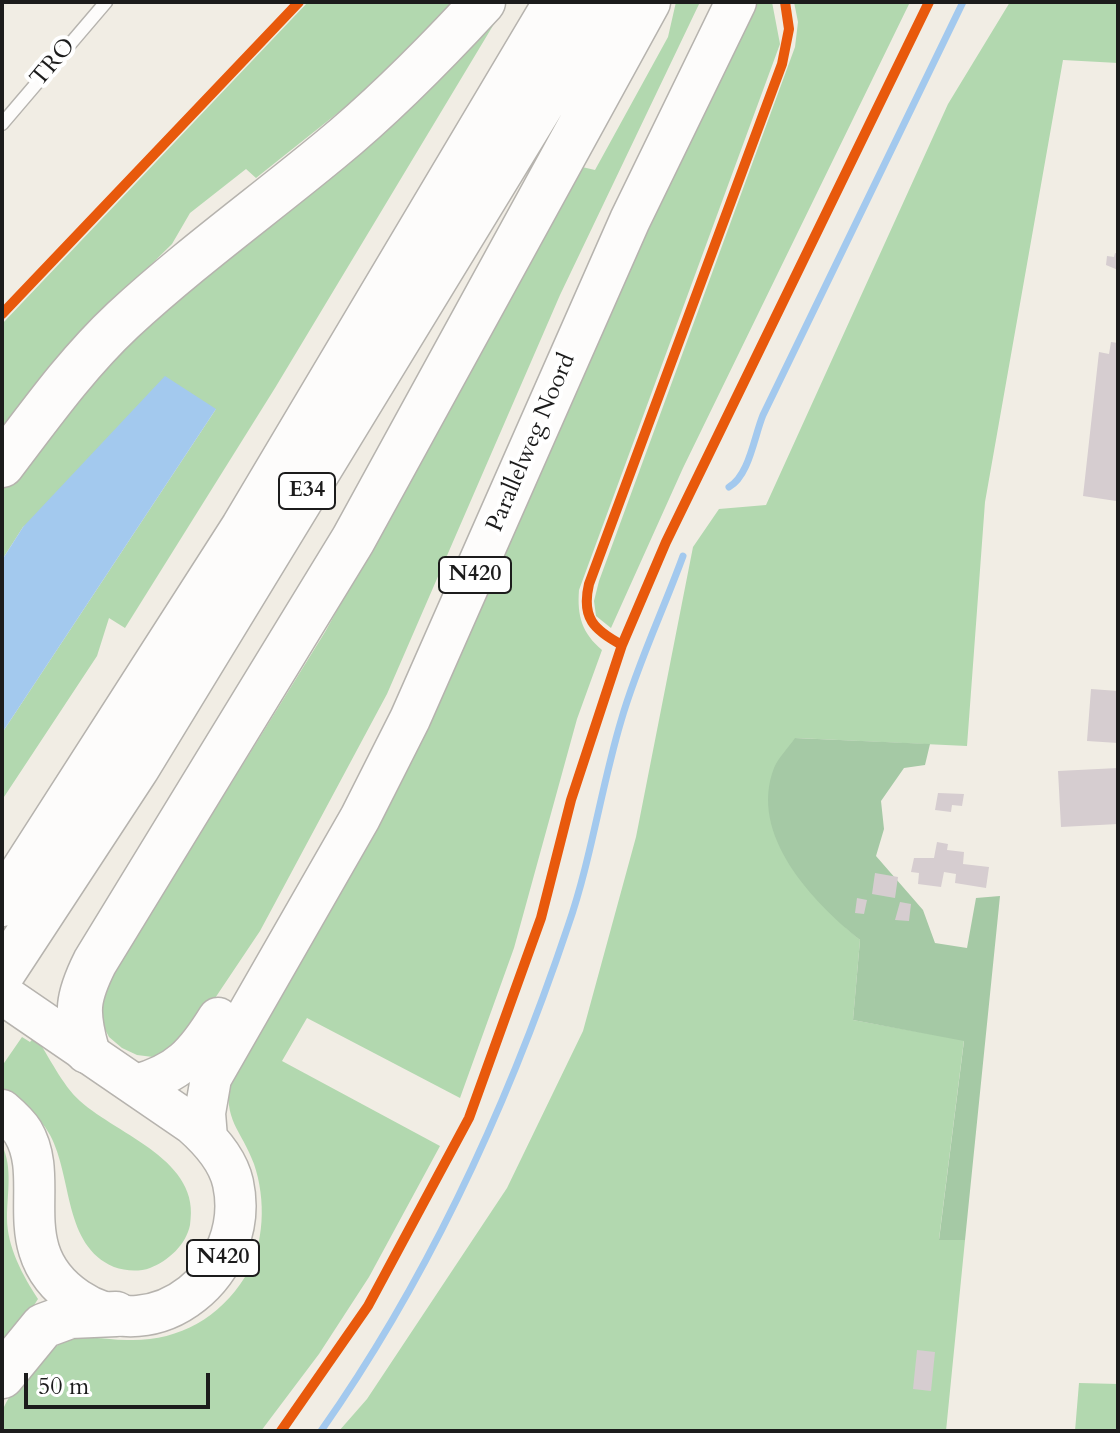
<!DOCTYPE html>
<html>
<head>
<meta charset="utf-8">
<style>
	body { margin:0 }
	#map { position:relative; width:1120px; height:1433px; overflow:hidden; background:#f1ede4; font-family:Cardo,serif }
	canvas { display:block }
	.frame { position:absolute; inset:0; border:4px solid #1c1c1c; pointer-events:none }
	.scale { position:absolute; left:24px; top:1373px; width:186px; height:36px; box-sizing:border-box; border:4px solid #1c1c1c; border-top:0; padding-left:10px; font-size:24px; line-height:28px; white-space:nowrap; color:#1c1c1c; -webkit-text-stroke:6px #fff; paint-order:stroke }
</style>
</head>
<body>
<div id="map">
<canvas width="1120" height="1433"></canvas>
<div class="frame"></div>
<div class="scale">50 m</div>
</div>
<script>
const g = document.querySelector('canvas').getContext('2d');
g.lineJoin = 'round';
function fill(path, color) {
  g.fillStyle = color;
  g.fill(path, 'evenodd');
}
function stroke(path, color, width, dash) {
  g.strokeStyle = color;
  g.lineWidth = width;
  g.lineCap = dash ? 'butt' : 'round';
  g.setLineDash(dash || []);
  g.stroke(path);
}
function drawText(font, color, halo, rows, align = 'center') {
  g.font = font + ' Cardo,serif';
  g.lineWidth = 8;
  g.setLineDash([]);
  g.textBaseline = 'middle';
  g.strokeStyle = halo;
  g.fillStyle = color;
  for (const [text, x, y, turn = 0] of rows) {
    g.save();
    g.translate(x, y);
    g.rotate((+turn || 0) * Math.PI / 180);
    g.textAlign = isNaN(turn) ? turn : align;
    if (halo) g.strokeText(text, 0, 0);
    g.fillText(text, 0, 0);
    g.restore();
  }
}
fill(new Path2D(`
	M308,2H454L359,96L256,178L246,169L190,213L172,244L59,355L2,429V324Z
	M503,2L506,4L275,388L125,628L109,618L97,656L2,800V733L216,409L23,527L2,560V486L89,371Z
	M676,2H700L560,295L387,694L260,931L189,1037L172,1051L153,1057L137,1055L122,1048L109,1037L100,1020L105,987L325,632L582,167L595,170L668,37Z
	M748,2H772L780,44L579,590C577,616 582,633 602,650L577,719L514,948L460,1098L307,1018L282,1061L440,1146L369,1277L319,1354L261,1431H2C2,1423 0,1414 4,1407C17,1380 47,1342 78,1338C94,1336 111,1340 127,1340C176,1342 219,1319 245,1277C265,1245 266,1199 254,1164C241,1129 223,1121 230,1079Z
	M794,2H910L683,468L611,628L596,616L594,601L599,581L795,47L798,22Z
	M1010,2H1118V63L1063,60L985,502L967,746L796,738L846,928L860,940L853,1020L964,1040L939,1239L965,1240L946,1431H339L367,1399L507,1188L583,1031L636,837L693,547L719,509L766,505L948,104Z
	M35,1036C49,1056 62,1085 80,1101C119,1136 202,1160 190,1225C186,1245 168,1261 150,1268C139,1272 125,1271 114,1267C63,1245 73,1178 50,1135C39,1115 21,1102 2,1089V1066L22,1037L30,1042Z
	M2,1145C13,1168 7,1194 7,1218C7,1247 23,1276 38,1299L2,1355Z
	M1079,1383L1118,1384V1431H1075Z`), '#b2d8af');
fill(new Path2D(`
	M795,738L930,744L925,765L904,768L881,801L884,829L876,856L923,910L935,943L967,948L976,898L1000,896L965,1240H939L964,1041L853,1020L860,940C813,902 748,835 774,768C778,758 789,747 795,738Z`), '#a5c9a5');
fill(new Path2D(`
	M165,376L216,409L2,733V560L23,527Z`), '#a3c9ee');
stroke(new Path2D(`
	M729,487C749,476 754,437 763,415L963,2
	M321,1431C430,1276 508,1105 568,926C591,860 601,788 621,721C637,665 663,611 683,556`), '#a3c9ee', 7);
fill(new Path2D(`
	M1115,253L1118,254V270L1106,265L1107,256L1114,257Z
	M1111,342L1118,343L1116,501L1083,496L1099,352L1109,354Z
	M1091,689L1118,691V743L1087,741Z
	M1118,768V824L1061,827L1058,771Z
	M938,793L964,794L962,806L952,805L951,812L935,810Z
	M937,842L948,844L947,850L964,852L963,864L989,867L986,888L955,883L956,874L944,872L941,887L918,884L919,873L911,872L914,858H934Z
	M875,873L898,877L895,898L872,894Z
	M857,898L867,900L864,914L855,913Z
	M900,902L911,904L909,921L895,920Z
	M917,1350L935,1352L931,1391L913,1389Z`), '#d6cdd0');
const service = new Path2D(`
	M2,124L106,2`);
const trunk = new Path2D(`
	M2,994L192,1124C209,1139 228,1160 233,1183C252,1270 157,1353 77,1299C5,1250 53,1182 23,1132C18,1124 9,1116 2,1110
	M136,1085C179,1073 195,1055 218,1018
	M207,1138L205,1113L211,1078L360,818L410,719L630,220L736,2`);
const motorway = new Path2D(`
	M2,465C40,415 77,363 123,320C189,259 261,207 330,150C385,105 435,54 483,2
	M2,904L243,528L556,2
	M2,974L137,768L604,2
	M87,1051C76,1012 77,998 95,962L353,540L648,2
	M2,1376L43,1326L70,1316L116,1314`);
stroke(service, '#b6b3ae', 15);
stroke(trunk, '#b6b3ae', 43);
stroke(motorway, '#b6b3ae', 47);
stroke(service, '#fdfcfb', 12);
stroke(trunk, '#fdfcfb', 40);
stroke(motorway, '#fdfcfb', 44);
stroke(new Path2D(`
	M2,314L299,2
	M622,645C594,630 581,618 589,584L782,64L789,29L785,2
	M281,1431L368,1306L469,1118L541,918L571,800L622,645L666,542L929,2`), '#e8590c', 10);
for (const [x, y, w] of [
	[307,491,56],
	[475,575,72],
	[223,1258,72]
]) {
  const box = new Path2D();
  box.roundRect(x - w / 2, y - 18, w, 36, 6);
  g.fillStyle = '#fff';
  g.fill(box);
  stroke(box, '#1c1c1c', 2);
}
drawText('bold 22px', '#1c1c1c', null, [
	["E34",307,491],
	["N420",475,575],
	["N420",223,1258]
]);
drawText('24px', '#1c1c1c', '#fff', [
	["TRO",54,63,-50],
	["Parallelweg Noord",532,443,-67]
]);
</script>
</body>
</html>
